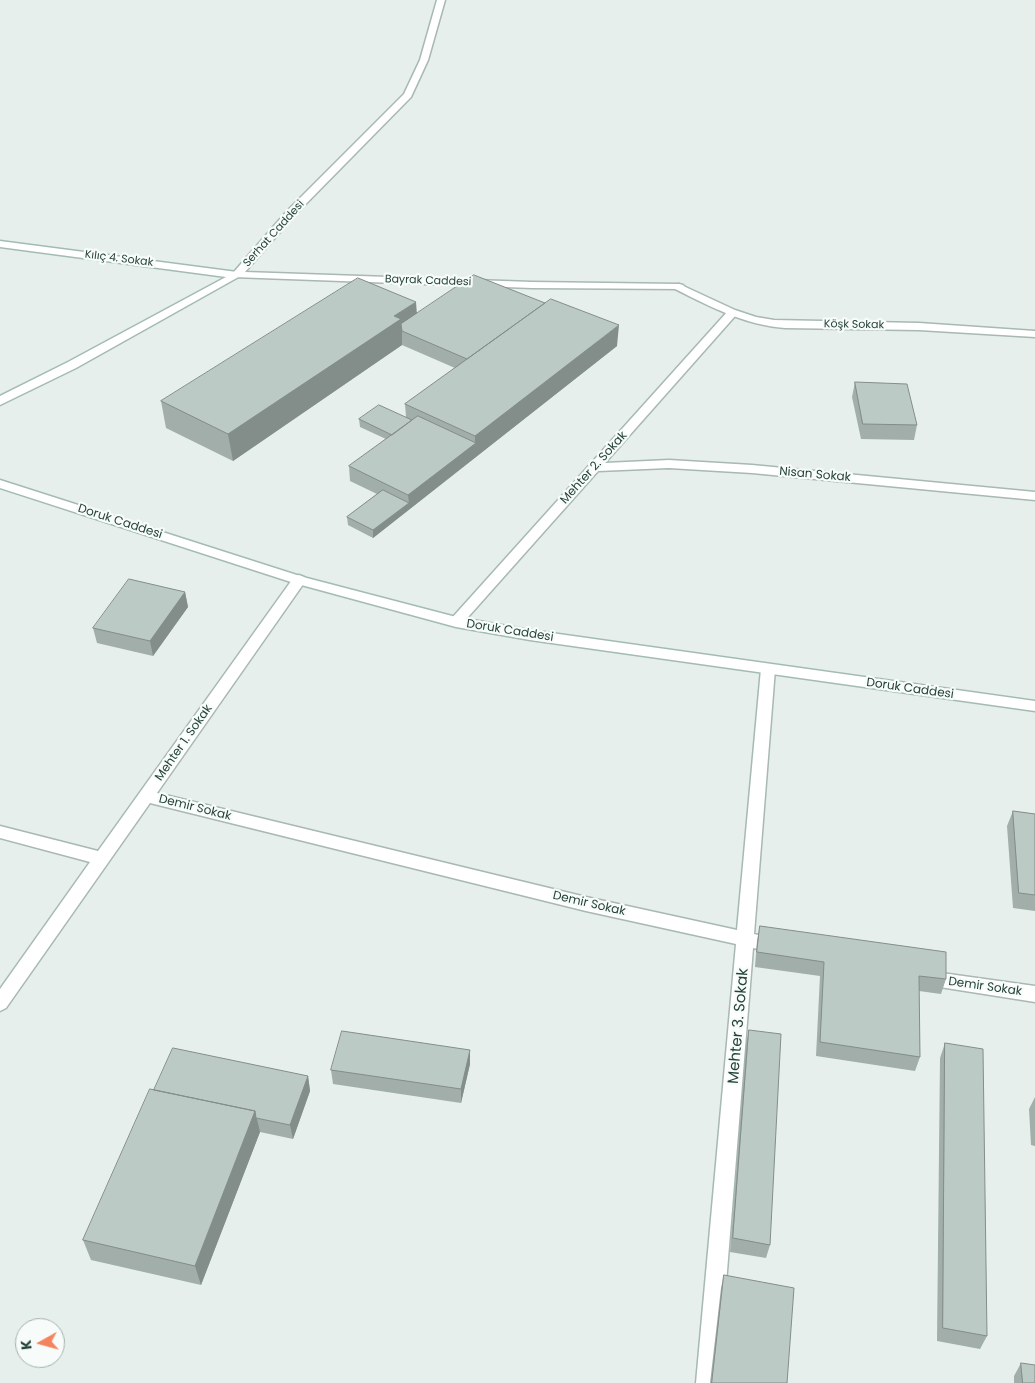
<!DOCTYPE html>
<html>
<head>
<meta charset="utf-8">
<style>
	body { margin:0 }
	#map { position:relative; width:1035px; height:1383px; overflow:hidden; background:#e6efeb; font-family:Poppins,sans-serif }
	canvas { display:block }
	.north { position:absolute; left:15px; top:1318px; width:50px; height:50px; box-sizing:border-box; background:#f7fbf9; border:1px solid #a3b1ad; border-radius:50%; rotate:263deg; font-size:14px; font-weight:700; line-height:20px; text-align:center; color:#24423a }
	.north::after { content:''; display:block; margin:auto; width:18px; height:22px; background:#f4845f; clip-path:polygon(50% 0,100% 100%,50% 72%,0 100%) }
</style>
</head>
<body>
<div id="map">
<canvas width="1035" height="1383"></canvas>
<div class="north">K</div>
</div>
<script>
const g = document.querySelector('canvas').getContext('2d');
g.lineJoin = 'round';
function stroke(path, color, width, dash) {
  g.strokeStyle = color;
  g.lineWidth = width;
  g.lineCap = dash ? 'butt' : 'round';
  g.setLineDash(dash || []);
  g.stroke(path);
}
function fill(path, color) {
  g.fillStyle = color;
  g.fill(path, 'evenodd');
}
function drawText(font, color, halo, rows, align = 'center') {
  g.font = font + ' Poppins,sans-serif';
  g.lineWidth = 4.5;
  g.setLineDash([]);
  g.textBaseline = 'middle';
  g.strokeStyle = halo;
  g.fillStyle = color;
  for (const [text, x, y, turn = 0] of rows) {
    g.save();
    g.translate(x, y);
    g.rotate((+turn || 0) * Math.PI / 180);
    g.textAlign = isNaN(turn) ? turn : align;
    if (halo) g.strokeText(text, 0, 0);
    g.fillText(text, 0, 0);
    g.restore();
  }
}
const lane = new Path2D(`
	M679,284L735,310L756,317L774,320L919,323L1035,331V337L919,330L785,328C745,325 711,307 675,289L673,287L675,285Z`);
const street = new Path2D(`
	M437,0H445L428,60L411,97L295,215L245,272L532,282L679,284L683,285L685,287L683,289L532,288L233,277L232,275L233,273L287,211L404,94L420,60Z
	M732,310L736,311L738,313L736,315L605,463L669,460L752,465L1035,492V500L752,473L669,468L598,471L461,625H451L449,622L451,619L728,311Z
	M299,575L304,577L306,580L304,583L157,793L586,897L737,930L761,669L763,665L768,664L773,665L775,669L754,934L783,941L786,946L783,951L777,953L753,948L718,1383H696L736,944L586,911L150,803L6,1008L0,1011V989L90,862L0,838V826L98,851L294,577Z
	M927,971L1035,986V1002L927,985L921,983L918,978L921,973Z`);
const secondary = new Path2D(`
	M0,241L237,272L242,275L76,368L0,405V396L68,362L226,277L0,247Z
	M0,480L303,577L456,617L530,630L1035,701V711L530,640L456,627L294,583L0,488Z`);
stroke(lane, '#a8b8b2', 3);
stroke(street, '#a8b8b2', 3);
stroke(secondary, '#a4bbb3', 3);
fill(lane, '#fff');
fill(street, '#fff');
fill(secondary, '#fff');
fill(new Path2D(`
	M417,313L617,346L373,538L348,525L347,517L377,494L350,481L349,466L386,439L360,427L359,419L406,417L405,404L455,368L402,345L233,461L166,428L161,401Z
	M855,382L917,425L914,440L861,439L852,397Z
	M185,592L188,607L153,656L97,643L93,628Z
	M1013,811L1035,814V911L1013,908L1007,826Z
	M760,926L946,979L941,994L919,991L920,1057L915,1071L816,1056L820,976L755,967L757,941Z
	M749,1030L770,1245L766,1258L730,1252L746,1044Z
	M945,1043L987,1336L980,1349L937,1341L940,1058Z
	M470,1050V1064L461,1103L333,1084L331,1070Z
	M308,1076L310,1091L293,1139L260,1132L201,1285L91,1260L83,1240L154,1090Z
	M1035,1097V1146L1031,1145L1029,1109Z
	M724,1275L787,1383H710L721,1288Z
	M1021,1363L1035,1383H1014V1376Z`), '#a1aea9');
fill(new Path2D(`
	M416,302L418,328L402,331V345L233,461L228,434L394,316Z
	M619,325L617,346L373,538V530L409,503L408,495L475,443V436Z
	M185,592L188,607L153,656L150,641Z
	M470,1050V1064L461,1103V1089Z
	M308,1076L310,1091L293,1139L290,1125Z
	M255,1111L260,1132L201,1285L195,1266Z`), '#838d89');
const building = new Path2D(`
	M474,275L545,303L467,359L402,331L401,324Z
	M358,278L416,302L394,316L401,319L228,434L161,401Z
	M551,299L619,325L475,436L405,404Z
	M855,382L907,384L917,425L863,424Z
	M379,405L412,420L392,435L359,419Z
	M418,416L476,443L408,495L349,466Z
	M383,490L409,503L373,530L347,517Z
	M129,579L185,592L150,641L93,628Z
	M1013,811L1035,814V895L1019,893Z
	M760,926L946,952V979L919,976L920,1057L820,1042L824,962L757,952Z
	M749,1030L781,1034L770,1245L733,1238Z
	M342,1031L470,1050L461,1089L331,1070Z
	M945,1043L983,1049L987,1336L943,1328Z
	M173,1048L308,1076L290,1125L256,1118L255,1111L154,1090Z
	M150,1089L255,1111L195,1266L83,1240Z
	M724,1275L794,1288L787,1383H712Z
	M1021,1363L1035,1365V1383H1023Z`);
fill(building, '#bbcac4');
stroke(building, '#838d89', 1);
drawText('11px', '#24423a', '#f7fbf9', [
	["Serhat Caddesi",274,234,-48],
	["Kılıç 4. Sokak",119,259,7],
	["Bayrak Caddesi",428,281,2],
	["Köşk Sokak",854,325,1]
]);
drawText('12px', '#24423a', '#f7fbf9', [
	["Mehter 2. Sokak",594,468,-48],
	["Nisan Sokak",815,475,5],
	["Doruk Caddesi",120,522,18],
	["Doruk Caddesi",510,631,9],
	["Doruk Caddesi",910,689,8],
	["Mehter 1. Sokak",184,743,-55],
	["Demir Sokak",195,808,14],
	["Demir Sokak",589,904,13],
	["Demir Sokak",985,987,8]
]);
drawText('15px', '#24423a', '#f7fbf9', [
	["Mehter 3. Sokak",739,1026,-85]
]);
</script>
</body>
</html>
